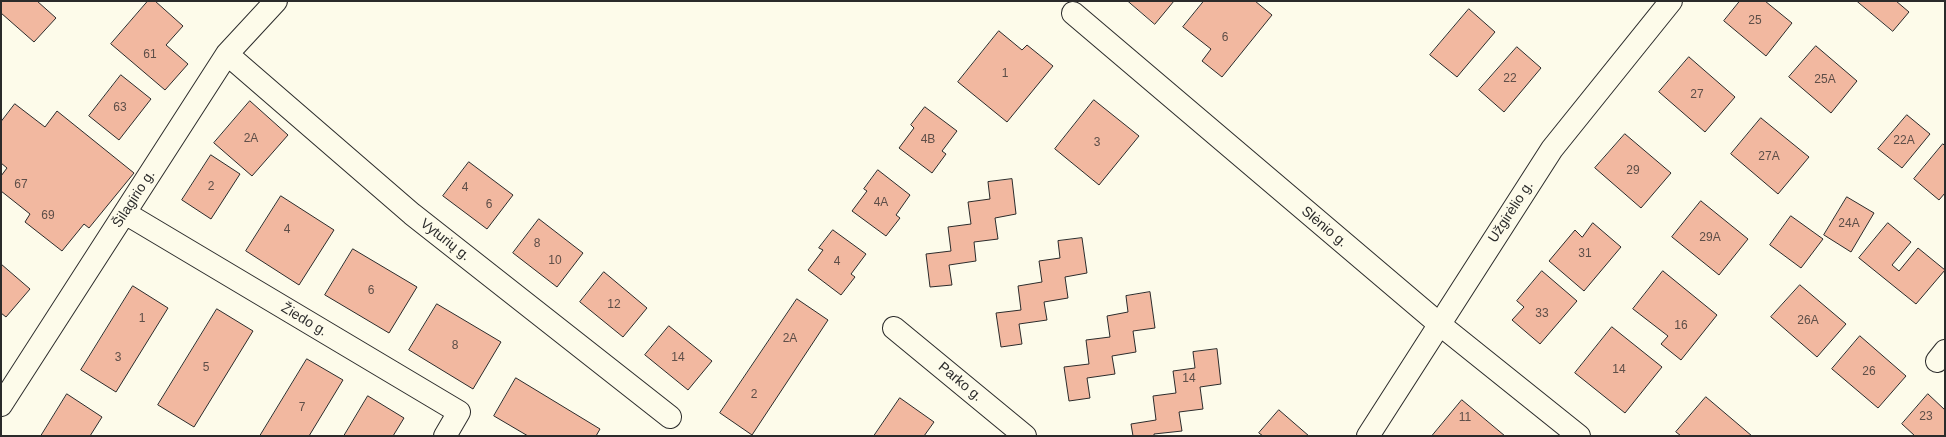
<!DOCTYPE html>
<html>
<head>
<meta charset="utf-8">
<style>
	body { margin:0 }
	#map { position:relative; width:1946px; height:437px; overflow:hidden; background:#fdfbea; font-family:Helvetica,sans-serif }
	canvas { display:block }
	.frame { position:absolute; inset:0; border:2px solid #2b2b2b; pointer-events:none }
</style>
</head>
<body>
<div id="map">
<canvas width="1946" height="437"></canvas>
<div class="frame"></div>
</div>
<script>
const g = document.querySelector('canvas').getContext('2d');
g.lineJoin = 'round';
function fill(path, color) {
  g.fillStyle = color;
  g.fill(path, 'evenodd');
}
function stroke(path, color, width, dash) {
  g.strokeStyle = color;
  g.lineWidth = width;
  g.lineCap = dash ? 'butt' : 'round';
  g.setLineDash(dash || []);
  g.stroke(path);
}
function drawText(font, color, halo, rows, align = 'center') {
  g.font = font + ' Helvetica,sans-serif';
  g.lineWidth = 3;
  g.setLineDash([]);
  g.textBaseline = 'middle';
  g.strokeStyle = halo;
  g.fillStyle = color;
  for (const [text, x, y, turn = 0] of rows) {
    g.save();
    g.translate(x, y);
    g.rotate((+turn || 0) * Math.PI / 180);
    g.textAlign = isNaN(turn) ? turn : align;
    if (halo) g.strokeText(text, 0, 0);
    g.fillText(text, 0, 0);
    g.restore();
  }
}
const building = new Path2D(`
	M1,1H37L56,18L34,42L1,13Z
	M148,1H155L183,26L166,45L188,64L165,90L111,44Z
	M1128,1H1174L1155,24Z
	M1204,1H1255L1272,15L1222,77L1202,61L1211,49L1183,27Z
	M1740,1H1765L1792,23L1766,56L1724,21Z
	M1857,1H1896L1909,12L1893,31Z
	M1469,9L1495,32L1457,77L1430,55Z
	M999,31L1022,50L1027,45L1053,66L1007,122L958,82Z
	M1816,46L1857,81L1831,113L1789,77Z
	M1517,47L1541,68L1504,112L1479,90Z
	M1689,57L1735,97L1705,132L1659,92Z
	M121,75L151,99L119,140L89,116Z
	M1094,100L1139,136L1099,185L1055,149Z
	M250,101L288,135L252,176L214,143Z
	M15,104L45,127L57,111L134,173L89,228L84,224L62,251L25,222L30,214L1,191V176L7,168L1,163V122Z
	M925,107L957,131L942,151L946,154L932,173L899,148L914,128L911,125Z
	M1907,115L1930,134L1902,168L1878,149Z
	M1761,118L1809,157L1778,194L1731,154Z
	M1625,134L1671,173L1641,208L1595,168Z
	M1943,144L1945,146V193L1939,200L1914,179Z
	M211,155L240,174L211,219L182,200Z
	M469,162L513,195L487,229L443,196Z
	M878,170L910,195L896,215L900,218L886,236L852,211L867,191L864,189Z
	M1012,179L1016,214L995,218L998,239L974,242L976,261L949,265L952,285L930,287L926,254L951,251L948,227L971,224L968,202L990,199L988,182Z
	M281,196L334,230L299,285L246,251Z
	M1847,197L1874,213L1851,252L1824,235Z
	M1701,201L1748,239L1719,275L1672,237Z
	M1791,216L1823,239L1801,268L1770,245Z
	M539,219L583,253L557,287L513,253Z
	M1593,223L1621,247L1584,291L1549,261L1575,230L1582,237Z
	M1888,223L1911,242L1892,265L1899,271L1918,248L1945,270L1916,304L1859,258Z
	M833,230L866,254L851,274L855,277L841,295L808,270L823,250L819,248Z
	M1082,238L1087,273L1065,277L1068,298L1044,302L1047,320L1019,324L1022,344L1001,347L996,313L1021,310L1018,286L1042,282L1039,261L1060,258L1058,241Z
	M353,249L417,287L389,333L325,295Z
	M1,264L30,289L6,317L1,313Z
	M1542,271L1577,301L1540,344L1512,320L1524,307L1517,301Z
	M1663,271L1717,315L1681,360L1661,344L1668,336L1633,309Z
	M604,272L647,308L623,337L580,302Z
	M1800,285L1846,324L1817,357L1771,317Z
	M133,286L168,308L116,392L81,370Z
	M1150,292L1155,328L1133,331L1136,352L1112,356L1115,374L1087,378L1090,398L1069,401L1064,367L1089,364L1086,340L1110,337L1107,316L1128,312L1126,296Z
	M797,299L828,320L752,435L720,413Z
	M437,304L501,342L473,389L409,350Z
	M217,309L253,331L194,427L158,405Z
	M669,326L712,361L688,390L645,355Z
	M1612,327L1662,367L1625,413L1575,373Z
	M1860,336L1906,376L1878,408L1832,369Z
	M1217,349L1221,384L1200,387L1203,409L1179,412L1182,431L1154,434V436H1133L1131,424L1156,420L1153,396L1176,393L1173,371L1195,368L1193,352Z
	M307,359L343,380L309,436H260Z
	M516,378L600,429L596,436H528L494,416Z
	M67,394L102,417L90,436H41Z
	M1928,394L1945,410V436H1915L1902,424Z
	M368,396L404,418L393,436H344Z
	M1706,397L1752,436H1681L1676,432Z
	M900,398L934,422L924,436H874Z
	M1462,400L1505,436H1432Z
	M1279,410L1309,436H1263L1259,433Z`);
fill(building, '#f2b8a0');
stroke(building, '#2b2b2b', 1);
const minor = new Path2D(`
	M1073,13L1438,323L1579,436
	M227,54L412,214L670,417
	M125,213L459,412L445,436
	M894,328L1025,436
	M1937,361L1945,351
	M1,405L227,54L276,1
	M1368,436L1552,149L1671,1`);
stroke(minor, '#2b2b2b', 24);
stroke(minor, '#fdfbea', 22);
drawText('12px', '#5d4e48', null, [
	["25",1755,21],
	["6",1225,38],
	["61",150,55],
	["1",1005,74],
	["22",1510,79],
	["25A",1825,80],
	["27",1697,95],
	["63",120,108],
	["2A",251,139],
	["4B",928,140],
	["22A",1904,141],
	["3",1097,143],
	["27A",1769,157],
	["29",1633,171],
	["67",21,185],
	["2",211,187],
	["4",465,188],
	["4A",881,203],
	["6",489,205],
	["69",48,216],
	["24A",1849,224],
	["4",287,230],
	["29A",1710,238],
	["8",537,244],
	["31",1585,254],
	["10",555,261],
	["4",837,262],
	["6",371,291],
	["12",614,305],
	["33",1542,314],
	["1",142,319],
	["26A",1808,321],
	["16",1681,326],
	["2A",790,339],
	["8",455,346],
	["3",118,358],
	["14",678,358],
	["5",206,368],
	["14",1619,370],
	["26",1869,372],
	["14",1189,379],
	["2",754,395],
	["7",302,408],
	["23",1926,417],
	["11",1465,418]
]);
drawText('14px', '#2b2b2b', '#fdfbea', [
	["Šilagirio g.",134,199,-57],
	["Užgirėlio g.",1511,212,-57],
	["Slėnio g.",1324,227,40],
	["Vyturių g.",445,240,38],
	["Žiedo g.",304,320,31],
	["Parko g.",960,382,40]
]);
</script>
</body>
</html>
